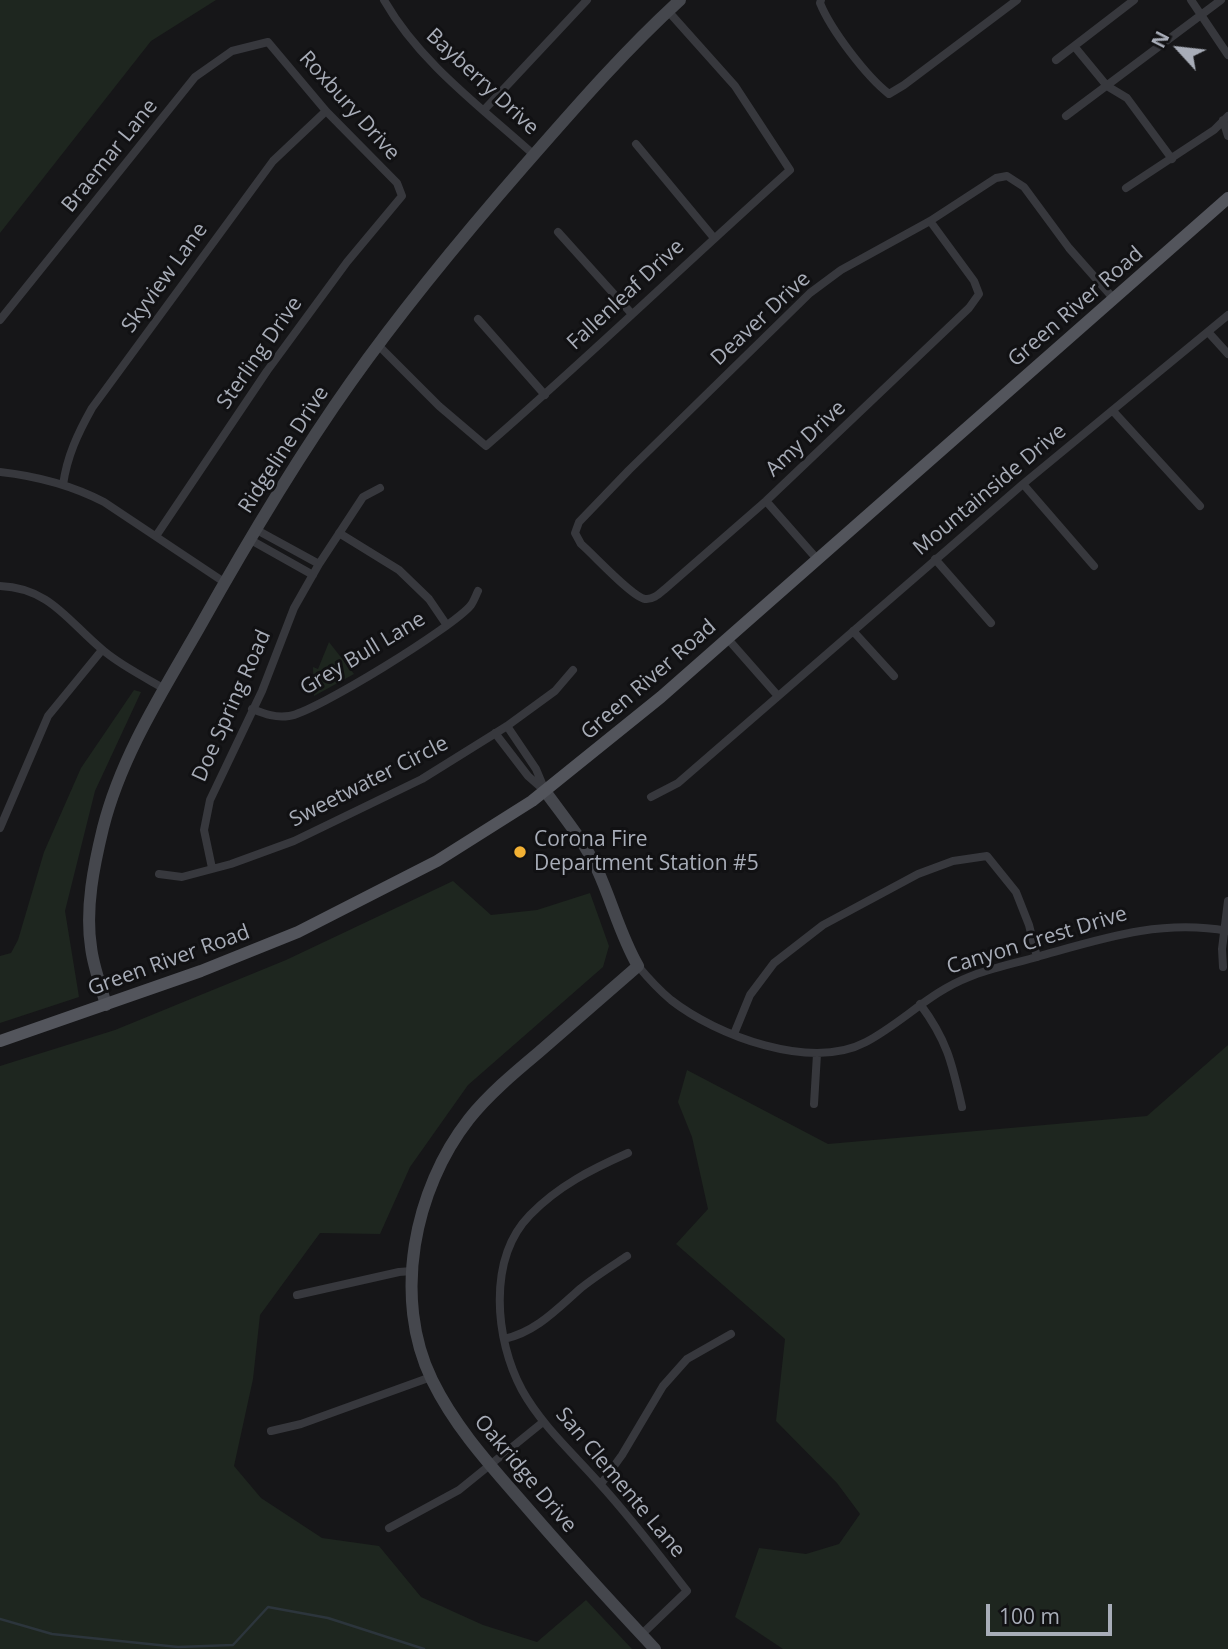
<!DOCTYPE html>
<html>
<head>
<meta charset="utf-8">
<style>
	body { margin:0 }
	#map { position:relative; width:1228px; height:1649px; overflow:hidden; background:#161618; font-family:"Open Sans",sans-serif }
	canvas { display:block }
	.north { position:absolute; left:1144px; top:14px; width:70px; height:70px; -webkit-text-stroke:5px #111113; paint-order:stroke; rotate:297deg; font-size:19px; font-weight:700; line-height:28px; text-align:center; color:#a8adb8 }
	.north::after { content:''; display:block; margin:auto; width:24px; height:32px; background:#a8adb8; clip-path:polygon(50% 0,100% 100%,50% 72%,0 100%) }
	.scale { position:absolute; left:986px; top:1604px; width:126px; height:32px; box-sizing:border-box; border:4px solid #a8adb8; border-top:0; padding-left:9px; font-size:21px; line-height:24px; white-space:nowrap; color:#a8adb8; -webkit-text-stroke:5px #111113; paint-order:stroke }
</style>
</head>
<body>
<div id="map">
<canvas width="1228" height="1649"></canvas>
<div class="north">N</div>
<div class="scale">100 m</div>
</div>
<script>
const g = document.querySelector('canvas').getContext('2d');
g.lineJoin = 'round';
function fill(path, color) {
  g.fillStyle = color;
  g.fill(path, 'evenodd');
}
function stroke(path, color, width, dash) {
  g.strokeStyle = color;
  g.lineWidth = width;
  g.lineCap = dash ? 'butt' : 'round';
  g.setLineDash(dash || []);
  g.stroke(path);
}
function drawText(font, color, halo, rows, align = 'center') {
  g.font = font + ' "Open Sans",sans-serif';
  g.lineWidth = 6;
  g.setLineDash([]);
  g.textBaseline = 'middle';
  g.strokeStyle = halo;
  g.fillStyle = color;
  for (const [text, x, y, turn = 0] of rows) {
    g.save();
    g.translate(x, y);
    g.rotate((+turn || 0) * Math.PI / 180);
    g.textAlign = isNaN(turn) ? turn : align;
    if (halo) g.strokeText(text, 0, 0);
    g.fillText(text, 0, 0);
    g.restore();
  }
}
fill(new Path2D(`
	M0,0H216L151,41L0,233Z
	M329,642L354,674L314,696L313,667L318,669Z
	M134,690L141,692L95,791L65,911L79,997L0,1023V956L11,953L18,940L44,852L81,768Z
	M453,881L491,915L537,910L590,893L609,946L603,967L468,1085L410,1167L380,1234L320,1233L260,1315L253,1379L234,1466L261,1498L322,1538L379,1546L421,1597L483,1625L537,1642L586,1600L632,1649H0V1066L115,1030L286,960Z
	M1228,1045V1649H783L735,1617L759,1548L806,1554L839,1544L860,1514L837,1483L776,1421L785,1339L676,1244L708,1209L692,1137L678,1102L687,1070L828,1144L1147,1116Z`), '#1e261f');
stroke(new Path2D(`
	M0,1619L52,1634L178,1647L233,1645L268,1607L328,1618L424,1649`), '#2c353c', 2.5);
stroke(new Path2D(`
	M384,0C420,63 481,107 534,155
	M821,0L820,3C831,30 866,76 889,94L904,85L1017,0
	M1191,0L1228,55
	M1074,46L1107,86L1127,98L1172,159
	M1056,60L1134,0
	M484,110L587,0
	M1066,116L1221,0
	M1223,120L1228,136
	M636,144L714,238
	M1126,188L1214,130L1228,116
	M930,221L974,281L979,294L969,308L766,501L665,589C659,594 653,600 645,599C632,597 594,555 581,544L575,533L579,522L629,470L810,293L841,270L930,221L996,178L1007,176L1024,187L1069,248L1114,299
	M558,232L631,313
	M478,319L545,395
	M0,320L195,77L232,51L268,42L326,111L397,183L402,196L347,262L267,371L156,536
	M1209,333L1228,354
	M378,345L439,406L486,446C589,357 688,261 790,170L735,86L668,11
	M1113,411L1200,506
	M0,472C36,476 71,485 104,502L224,582
	M1023,484L1094,566
	M63,485C67,456 78,433 92,408L273,161L326,111
	M766,501L817,559
	M255,529L319,564
	M339,533L399,570L429,599L446,624
	M249,539L313,575
	M935,559L991,623
	M0,586C51,588 69,623 104,651C122,666 144,677 165,689
	M853,631L894,676
	M727,638L778,696
	M252,709C265,714 275,718 289,716C314,713 455,626 471,605C474,601 476,595 478,591
	M507,726L536,769L544,788
	M495,733L528,776L545,791
	M651,797L678,783L1023,484L1228,315
	M0,828L48,716L102,650
	M212,868L204,830L210,800L262,691L294,608L319,564L363,497L380,488
	M159,874L182,877L231,864L294,841L422,779L507,726L555,691L573,670
	M638,966C648,978 659,990 671,1000C717,1036 811,1071 866,1042C902,1023 930,992 969,977C991,968 1017,963 1040,956C1104,938 1161,919 1228,931
	M1223,967L1222,949L1228,901
	M920,1004C947,1040 952,1063 962,1107
	M734,1034L750,995L774,963L823,925L918,874L953,861L987,856L1016,892L1029,925L1037,957
	M814,1104L817,1054
	M628,1153C592,1169 558,1186 530,1215C487,1259 495,1340 522,1390C542,1426 573,1453 600,1484C631,1518 659,1555 687,1591L641,1635
	M297,1295L399,1272L412,1271
	M504,1339C536,1332 557,1309 581,1288C596,1276 612,1266 627,1256
	M271,1431L301,1424L431,1377
	M601,1484L622,1455L663,1386L687,1359L731,1334
	M389,1528L459,1490L543,1422`), '#37383d', 8);
stroke(new Path2D(`
	M545,791C563,816 584,841 597,869C612,901 620,935 638,966C605,995 571,1024 538,1053C514,1073 488,1095 469,1119C414,1189 392,1298 432,1380C455,1427 489,1464 523,1503C566,1553 610,1601 655,1649
	M106,1005C101,986 93,966 91,947C85,908 94,865 103,828C121,756 163,691 199,628C246,544 295,461 351,382C404,307 463,236 524,166C574,109 624,51 680,0`), '#45474d', 12);
stroke(new Path2D(`
	M0,1041L201,971L298,932L437,861L532,801L661,697L1228,198`), '#53555c', 12);
for (const [x, y, r, color] of [
	[520,852,7,"#f2b134"]
]) {
  const dot = new Path2D();
  dot.arc(x, y, r, 0, 2 * Math.PI);
  g.fillStyle = color;
  g.fill(dot);
  stroke(dot, '#111113', 2.5);
}
drawText('21px', '#a8adb8', '#111113', [
	["Bayberry Drive",482,82,43],
	["Roxbury Drive",349,106,48],
	["Braemar Lane",110,156,-51],
	["Skyview Lane",165,278,-54],
	["Fallenleaf Drive",626,295,-43],
	["Green River Road",1076,307,-41],
	["Deaver Drive",761,319,-43],
	["Sterling Drive",260,353,-55],
	["Amy Drive",806,439,-43],
	["Ridgeline Drive",284,450,-57],
	["Mountainside Drive",990,490,-40],
	["Grey Bull Lane",363,654,-31],
	["Green River Road",649,680,-41],
	["Doe Spring Road",232,706,-66],
	["Sweetwater Circle",369,782,-27],
	["Canyon Crest Drive",1037,941,-17],
	["Green River Road",169,961,-20],
	["Oakridge Drive",525,1474,50],
	["San Clemente Lane",620,1483,50]
]);
drawText('21px', '#a8adb8', '#111113', [
	["Corona Fire",534,840],
	["Department Station #5",534,864]
], 'left');
</script>
</body>
</html>
